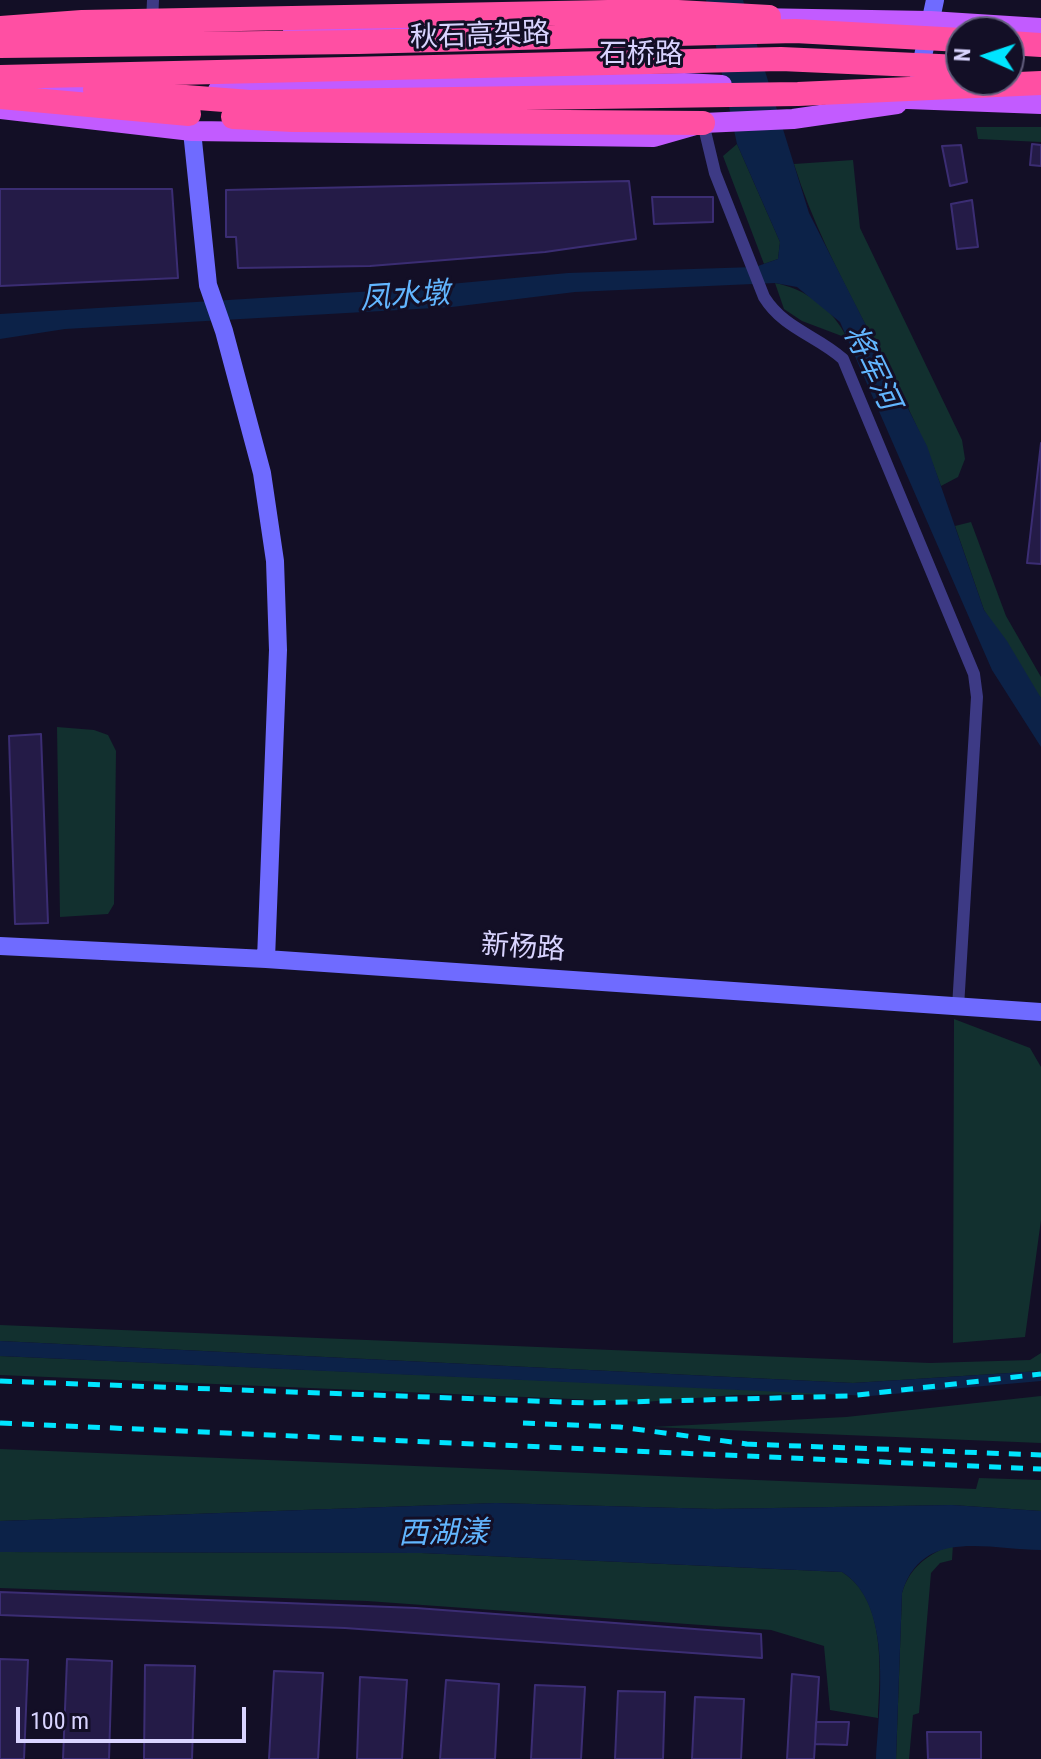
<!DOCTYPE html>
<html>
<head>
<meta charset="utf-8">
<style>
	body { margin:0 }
	#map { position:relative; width:1041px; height:1759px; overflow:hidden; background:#130f26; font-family:"Roboto Condensed",sans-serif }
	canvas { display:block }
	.north { position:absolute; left:945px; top:16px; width:80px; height:80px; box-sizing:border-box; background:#130f26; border:2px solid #625e7d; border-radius:50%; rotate:273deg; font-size:22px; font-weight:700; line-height:32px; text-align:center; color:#d9d4ff }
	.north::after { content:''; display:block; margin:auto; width:28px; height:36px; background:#00e5ff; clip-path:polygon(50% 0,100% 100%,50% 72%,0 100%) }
	.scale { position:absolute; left:16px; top:1707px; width:230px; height:36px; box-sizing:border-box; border:4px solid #d9d4ff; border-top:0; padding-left:10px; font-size:24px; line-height:28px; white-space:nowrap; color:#d9d4ff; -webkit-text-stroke:6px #130f26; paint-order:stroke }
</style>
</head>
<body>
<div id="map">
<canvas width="1041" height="1759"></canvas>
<div class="north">N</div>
<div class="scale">100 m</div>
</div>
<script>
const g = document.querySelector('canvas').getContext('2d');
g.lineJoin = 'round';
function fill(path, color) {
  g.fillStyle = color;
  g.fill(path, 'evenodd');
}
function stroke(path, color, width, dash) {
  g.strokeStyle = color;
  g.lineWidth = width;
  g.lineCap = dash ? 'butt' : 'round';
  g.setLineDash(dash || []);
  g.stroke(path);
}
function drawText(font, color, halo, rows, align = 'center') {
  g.font = font + ' "Roboto Condensed","Noto Sans SC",sans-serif';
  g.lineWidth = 6;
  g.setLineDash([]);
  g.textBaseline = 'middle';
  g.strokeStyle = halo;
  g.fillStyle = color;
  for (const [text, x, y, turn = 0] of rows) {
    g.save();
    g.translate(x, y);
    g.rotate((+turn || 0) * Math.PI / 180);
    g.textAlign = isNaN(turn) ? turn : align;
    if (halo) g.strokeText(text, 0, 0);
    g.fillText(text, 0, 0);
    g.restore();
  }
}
fill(new Path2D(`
	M976,127H1041V142L978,139Z
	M737,144L780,242L778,259L764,264L723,156Z
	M853,160L860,228L962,440L965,459L958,477L941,486C902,374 829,277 794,164Z
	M775,283C806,289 833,309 847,338L802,321L784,309Z
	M971,522L1006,616L1041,677V699L984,610L955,526Z
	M57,727L94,730L108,735L116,751L114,904L108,914L60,917Z
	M954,1019L1030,1048L1041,1067V1220L1025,1337L953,1343Z
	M0,1325L930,1363L1030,1360L1041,1353V1371L853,1383L0,1341Z
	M0,1356L846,1394L735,1395L644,1402L0,1375Z
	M1041,1396V1443L652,1427L846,1417Z
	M0,1449L976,1489L979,1478L1041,1480V1511L952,1505L715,1509L496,1503L0,1521Z
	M953,1544L952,1560L940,1563L931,1573L919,1713L913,1715L909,1759H896L902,1593C910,1566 928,1555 953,1544Z
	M0,1552L422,1553L842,1572C887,1600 880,1672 878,1718L830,1710L824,1646L771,1630L367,1601L0,1588Z`), '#12302f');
fill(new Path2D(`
	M706,0H743L809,213L927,446L984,610L1007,641L1041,698V747L992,670L840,322L797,287L775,283L575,292L452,307L65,329L0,339V314L375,291L568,273L755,267L778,259L780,242L737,144Z
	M0,1341L853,1383L1041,1371V1381L870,1396L0,1356Z
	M496,1503L715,1509L952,1505L1041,1511V1550C988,1550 922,1527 902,1593L896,1759H876C879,1706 894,1604 842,1572L422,1553L0,1552V1521Z`), '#0c2248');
const building = new Path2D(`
	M1032,144L1041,145V166L1030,165Z
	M961,145L967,182L950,186L942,146Z
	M629,181L636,239L545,252L370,266L238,268L236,237H226V190Z
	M0,189H172L178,278L0,286Z
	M652,197H713V222L654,224Z
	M972,200L978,247L957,249L951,204Z
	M1041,443V564L1027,563Z
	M41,734L48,923L15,924L9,736Z
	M0,1592L416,1608L761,1634L762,1658L345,1628L0,1615Z
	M0,1659L28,1660L24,1759H0Z
	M67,1659L112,1661L109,1759H63Z
	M145,1665L195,1666L192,1759H144Z
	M274,1671L323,1673L318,1759H269Z
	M792,1674L819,1677L814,1759H787Z
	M360,1677L407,1680L402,1759H357Z
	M446,1680L499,1684L495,1759H440Z
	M535,1685L585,1687L581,1759H531Z
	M618,1691L665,1692L663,1759H615Z
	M695,1697L744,1699L741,1759H692Z
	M816,1722H849L847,1745L815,1744Z
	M927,1732H981V1759H928Z`);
fill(building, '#241b47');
stroke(building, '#3b2d73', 2);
stroke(new Path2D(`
	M152,23L153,0
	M703,123L715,173L764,297C784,329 816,335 843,359L974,674L977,697L958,1007`), '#3d3a85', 12);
stroke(new Path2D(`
	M919,75L935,0
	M192,131L208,285L224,331L262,473L275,561L278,650L266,959
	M0,946L266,959L1041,1012`), '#6f6bff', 18);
stroke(new Path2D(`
	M753,18L930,21L1041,28
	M293,31L537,25
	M30,90H110
	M218,90L684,83L722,85
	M881,98L1041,104
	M0,109L192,131L654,137L703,123L793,119L897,104`), '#c25bff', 20);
stroke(new Path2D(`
	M0,28L82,22L660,11L769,17
	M1009,43L1041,45
	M0,46L358,42L795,31L961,40
	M0,77L781,59L961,67
	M95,90L250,102L798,94L1041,83
	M0,97L189,114
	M233,117L293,120L703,123`), '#ff4fa3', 24);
stroke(new Path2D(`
	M0,1381L588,1403L849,1396L1041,1374
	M0,1423L1041,1469
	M523,1423L620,1427L747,1444
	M745,1444L1041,1455`), '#00e5ff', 5, [12, 10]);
drawText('28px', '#d9d4ff', '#130f26', [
	["秋石高架路",480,37,-2],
	["石桥路",641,56],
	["新杨路",523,949,4]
]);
drawText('italic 30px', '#62b6ff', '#130f26', [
	["凤水墩",405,298,-4],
	["将军河",870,368,64],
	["西湖漾",443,1535,-1]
]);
</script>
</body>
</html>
